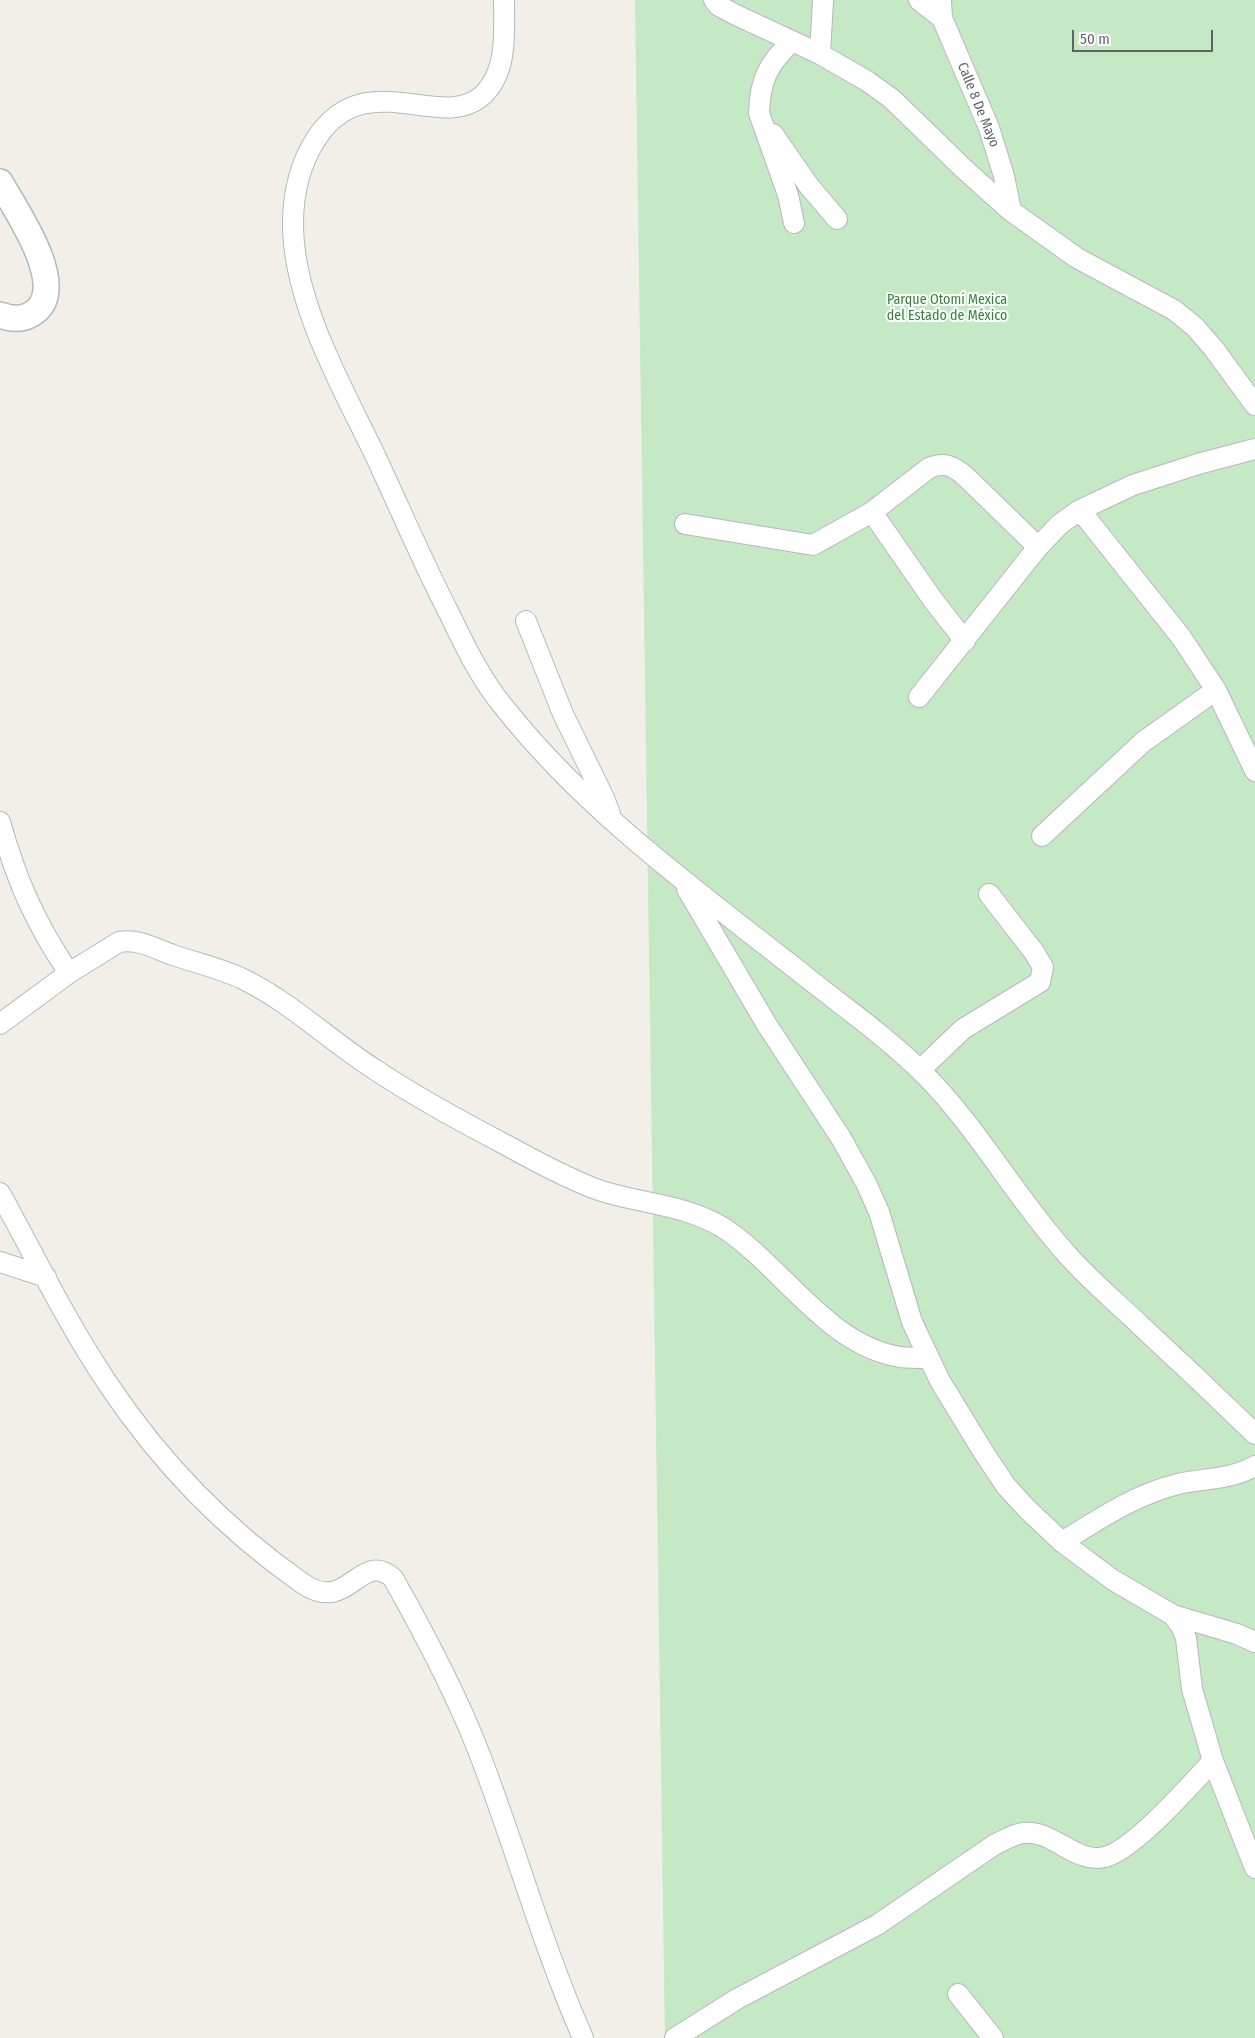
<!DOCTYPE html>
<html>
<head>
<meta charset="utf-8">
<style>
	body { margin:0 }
	#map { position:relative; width:1255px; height:2038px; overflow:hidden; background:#f1efe8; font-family:"Fira Sans Condensed",sans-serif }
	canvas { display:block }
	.scale { position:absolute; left:1072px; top:30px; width:141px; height:22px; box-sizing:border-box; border:2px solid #5f6368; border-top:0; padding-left:6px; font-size:15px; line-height:18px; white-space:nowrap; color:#5f6368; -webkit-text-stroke:4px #fff; paint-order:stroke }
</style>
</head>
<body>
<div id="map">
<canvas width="1255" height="2038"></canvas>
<div class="scale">50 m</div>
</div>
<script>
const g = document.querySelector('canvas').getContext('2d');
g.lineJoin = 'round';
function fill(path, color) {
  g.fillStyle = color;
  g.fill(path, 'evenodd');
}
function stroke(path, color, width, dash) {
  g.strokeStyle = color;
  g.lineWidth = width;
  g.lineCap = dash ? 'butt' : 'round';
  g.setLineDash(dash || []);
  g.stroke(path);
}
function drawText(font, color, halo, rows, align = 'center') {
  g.font = font + ' "Fira Sans Condensed",sans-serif';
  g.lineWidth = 4;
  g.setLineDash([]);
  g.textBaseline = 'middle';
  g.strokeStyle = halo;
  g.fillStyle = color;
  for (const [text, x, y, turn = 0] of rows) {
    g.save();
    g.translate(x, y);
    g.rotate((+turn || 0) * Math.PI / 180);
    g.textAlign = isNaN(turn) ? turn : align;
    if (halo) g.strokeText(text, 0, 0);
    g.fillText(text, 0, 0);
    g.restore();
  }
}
fill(new Path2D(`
	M635,0H1255V2038H665Z`), '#c5e8c5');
const minor = new Path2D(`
	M504,0C504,31 508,70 484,94C442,135 366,62 316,139C300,164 293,195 293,224C293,301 341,385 374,453C399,506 422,561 449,613C465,646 480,678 503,706C589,815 703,895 810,980C848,1010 889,1039 924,1074C977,1127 1014,1195 1064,1251C1087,1278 1115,1301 1141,1326C1180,1362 1218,1398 1255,1434
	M714,0L719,6L736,15L820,54L867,81L892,99L964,169L1011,211L1077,258L1174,310L1195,327L1214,349L1255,405
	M919,0L942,18
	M941,0L942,18L989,128L1004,176L1011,211
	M792,41C768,64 760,80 759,113L788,195L794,223
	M820,54L823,0
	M773,134L809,186L837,219
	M1080,510L1181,637L1216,690L1255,771
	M872,512L933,600L965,641
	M685,524L813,545L872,512L929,468C944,462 952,465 965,476L1038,547
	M526,621L563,714L604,798L610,814
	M919,697L1038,547L1060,524L1080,510L1133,485L1198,464L1255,449
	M0,822C17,881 34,921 69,973
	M1042,836L1143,742L1216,690
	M687,889L767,1025L841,1138L866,1183L879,1212L912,1322L940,1381L984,1453L1006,1486L1027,1509L1062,1542L1113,1580L1173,1615L1181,1626L1186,1638L1192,1689L1213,1761L1255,1868
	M0,1024L69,973L119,942C137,938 156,949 173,955C196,963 220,968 243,979C292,1003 331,1042 377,1071C418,1098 462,1122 506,1145C535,1161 563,1176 593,1188C636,1204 682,1203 722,1227C782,1265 826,1345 900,1357C909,1358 919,1358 928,1358
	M920,1070L963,1029L1040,982L1043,967L1034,952L989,894
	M0,1193C35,1257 67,1323 108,1384C160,1462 225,1529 302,1583C349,1616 359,1549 393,1578C424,1633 455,1691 478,1750C515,1845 542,1945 583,2038
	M0,1262L46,1277
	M1062,1542C1098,1520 1136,1494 1178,1484C1204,1478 1231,1480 1255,1466
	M1173,1615L1237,1634L1255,1642
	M958,1994L993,2038
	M675,2038L737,1999L877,1925L994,1845C1003,1841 1013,1834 1023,1833C1053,1829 1074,1864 1105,1857C1134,1850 1191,1784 1213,1761`);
const tertiary = new Path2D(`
	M0,182C15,209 68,284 36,311C25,320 13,320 0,315`);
stroke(minor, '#b5b8bc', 22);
stroke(tertiary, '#b5b8bc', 28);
stroke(minor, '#fff', 20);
stroke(tertiary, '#fff', 25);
drawText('14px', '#5f6368', '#fff', [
	["Calle 8 De Mayo",978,105,68]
]);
drawText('14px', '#348238', '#fff', [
	["Parque Otomí Mexica",947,300],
	["del Estado de México",947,316]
]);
</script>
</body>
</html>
